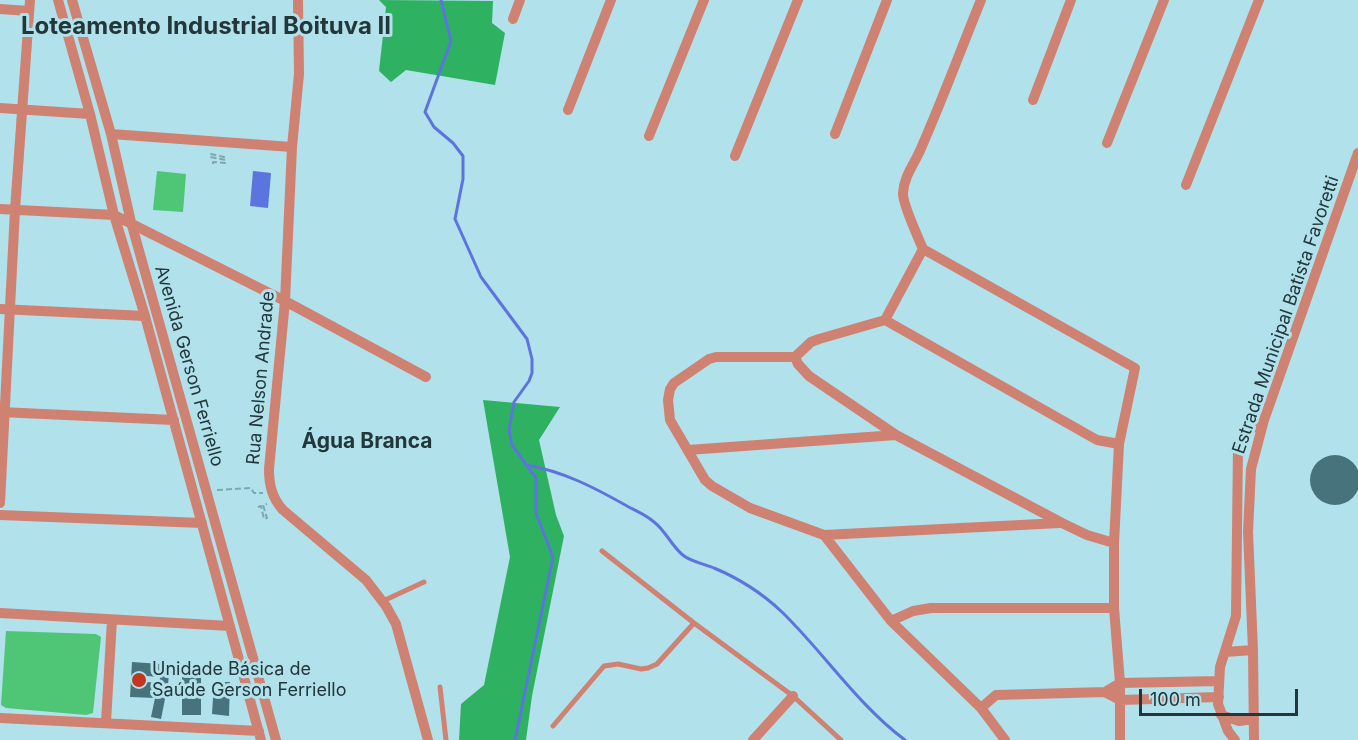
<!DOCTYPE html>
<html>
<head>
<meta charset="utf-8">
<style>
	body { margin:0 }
	#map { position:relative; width:1358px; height:740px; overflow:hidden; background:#b1e1eb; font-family:Inter,sans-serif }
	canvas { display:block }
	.scale { position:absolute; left:1139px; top:689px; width:159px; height:27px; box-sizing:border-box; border:3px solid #23363a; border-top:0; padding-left:8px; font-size:18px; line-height:21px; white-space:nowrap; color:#23363a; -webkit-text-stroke:4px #b1e1eb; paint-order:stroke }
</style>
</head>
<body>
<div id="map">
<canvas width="1358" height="740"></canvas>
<div class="scale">100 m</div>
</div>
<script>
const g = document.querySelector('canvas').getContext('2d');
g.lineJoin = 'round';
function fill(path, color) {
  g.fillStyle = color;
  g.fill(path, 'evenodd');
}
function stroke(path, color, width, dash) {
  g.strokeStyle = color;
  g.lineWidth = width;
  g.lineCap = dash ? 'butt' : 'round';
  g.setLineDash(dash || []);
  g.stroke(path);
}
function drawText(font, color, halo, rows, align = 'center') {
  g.font = font + ' Inter,sans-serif';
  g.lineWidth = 6;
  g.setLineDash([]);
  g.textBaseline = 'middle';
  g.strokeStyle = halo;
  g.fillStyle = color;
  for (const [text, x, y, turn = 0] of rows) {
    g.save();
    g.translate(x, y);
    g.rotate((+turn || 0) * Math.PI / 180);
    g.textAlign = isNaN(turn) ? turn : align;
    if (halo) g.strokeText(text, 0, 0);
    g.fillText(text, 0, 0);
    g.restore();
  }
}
fill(new Path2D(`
	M157,171L186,174L183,212L153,210Z
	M6,631L96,634L101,637L93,713L86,715L6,708L1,705Z`), '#4ec676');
fill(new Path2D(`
	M379,0L493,1L492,23L505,33L495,85L406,70L391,82L379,71L386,7Z
	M483,400L560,407L539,440L556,515L564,536L532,696L526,740H459L461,704L484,685L510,557Z`), '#2eb261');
fill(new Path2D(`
	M253,171L271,173L268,208L250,206Z`), '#5c74de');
stroke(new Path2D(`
	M441,0L451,41L425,112L434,127L453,143L463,156V179L455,219L481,277L527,339L532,359V373L529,381L514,402L509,430L512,445L536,478V513L553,557L515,740
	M526,465C563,471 595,488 627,506C636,511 646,515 654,522C666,531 672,547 684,556C692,562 705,564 714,568C738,578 763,594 782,612C824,653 858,705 905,740`), '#5c74de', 3);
fill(new Path2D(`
	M1310 480a25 25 0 1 1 50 0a25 25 0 1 1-50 0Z
	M132,662L161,664L159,677L147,676V682L159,683L162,667L169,672L167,699H165L161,719L151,717L155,698L130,697Z
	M182,665L201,667V715H182Z
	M214,682H230L229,716L212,714Z`), '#46737c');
stroke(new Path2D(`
	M213,164V162L225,163L226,160L210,157L211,154L224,157V153
	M217,490L251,488L254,493H263
	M258,507L261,506L264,519L267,518L263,505L267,504`), '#80a6ae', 2, [6, 3]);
stroke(new Path2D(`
	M602,551L694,623
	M383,601L424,582
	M440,687L446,740
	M553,726L604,666L618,664L641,669L648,668L657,664L694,623L793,696L841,740`), '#cf8172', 5);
stroke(new Path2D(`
	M58,0L90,114L114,215L145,316L261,740
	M72,0L111,134L131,222L276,740
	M298,0L299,74L292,147L285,301L269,469C269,485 272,498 283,510L366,580L386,606L396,624L428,740
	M981,0C961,49 943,98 922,146C916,162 904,175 903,193C902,203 918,237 923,249L1135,368L1119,444L1114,543V608L1120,683V740
	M0,9L29,11
	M513,19L520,0
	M1033,100L1071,0
	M0,108L90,114
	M568,110L611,0
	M111,134L292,147
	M835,134L887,0
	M649,136L704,0
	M1107,143L1164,0
	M735,156L798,0
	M1186,185L1259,0
	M0,209L114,215L285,301L426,377
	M923,249L885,320L819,339L811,342L795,357H716L709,359L674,383L670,389L668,400L670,420L705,480L712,486L750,508L824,535L891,621L981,708L1005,740
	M0,309L145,316
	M885,320L1097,440L1119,444
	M795,357L798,364L809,376L896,435L1062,523L1087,535L1114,543
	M0,412L174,420
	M688,450L896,435
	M0,503L15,210L30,0
	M0,515L202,523
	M824,535L1060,523
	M0,613L230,626
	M891,621L913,611L931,608H1114
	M1225,652L1253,650
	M1105,692L1120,683L1219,681
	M981,708L996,695L1105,692L1120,700L1219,697
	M1221,715L1239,721L1254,719
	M0,718L259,731
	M106,722L112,620
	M753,740L793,696
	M1235,740L1228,731L1218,704L1220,667L1236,616L1238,447L1245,433L1264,420
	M1254,740L1253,650L1248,532L1251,469L1264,420L1358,153`), '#cf8172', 10);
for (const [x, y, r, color] of [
	[139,680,8,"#c23622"]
]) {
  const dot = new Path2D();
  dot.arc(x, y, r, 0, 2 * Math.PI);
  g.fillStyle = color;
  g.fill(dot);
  stroke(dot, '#b1e1eb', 2);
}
drawText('18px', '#23363a', '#b1e1eb', [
	["Estrada Municipal Batista Favoretti",1286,315,-71],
	["Avenida Gerson Ferriello",189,366,74],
	["Rua Nelson Andrade",261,378,-85]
]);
drawText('18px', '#23363a', '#b1e1eb', [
	["Unidade Básica de",152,670],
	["Saúde Gerson Ferriello",152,691]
], 'left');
drawText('bold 21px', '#23363a', '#b1e1eb', [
	["Água Branca",367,442]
]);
drawText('bold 24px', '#23363a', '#b1e1eb', [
	["Loteamento Industrial Boituva II",206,27]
]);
</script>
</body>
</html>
